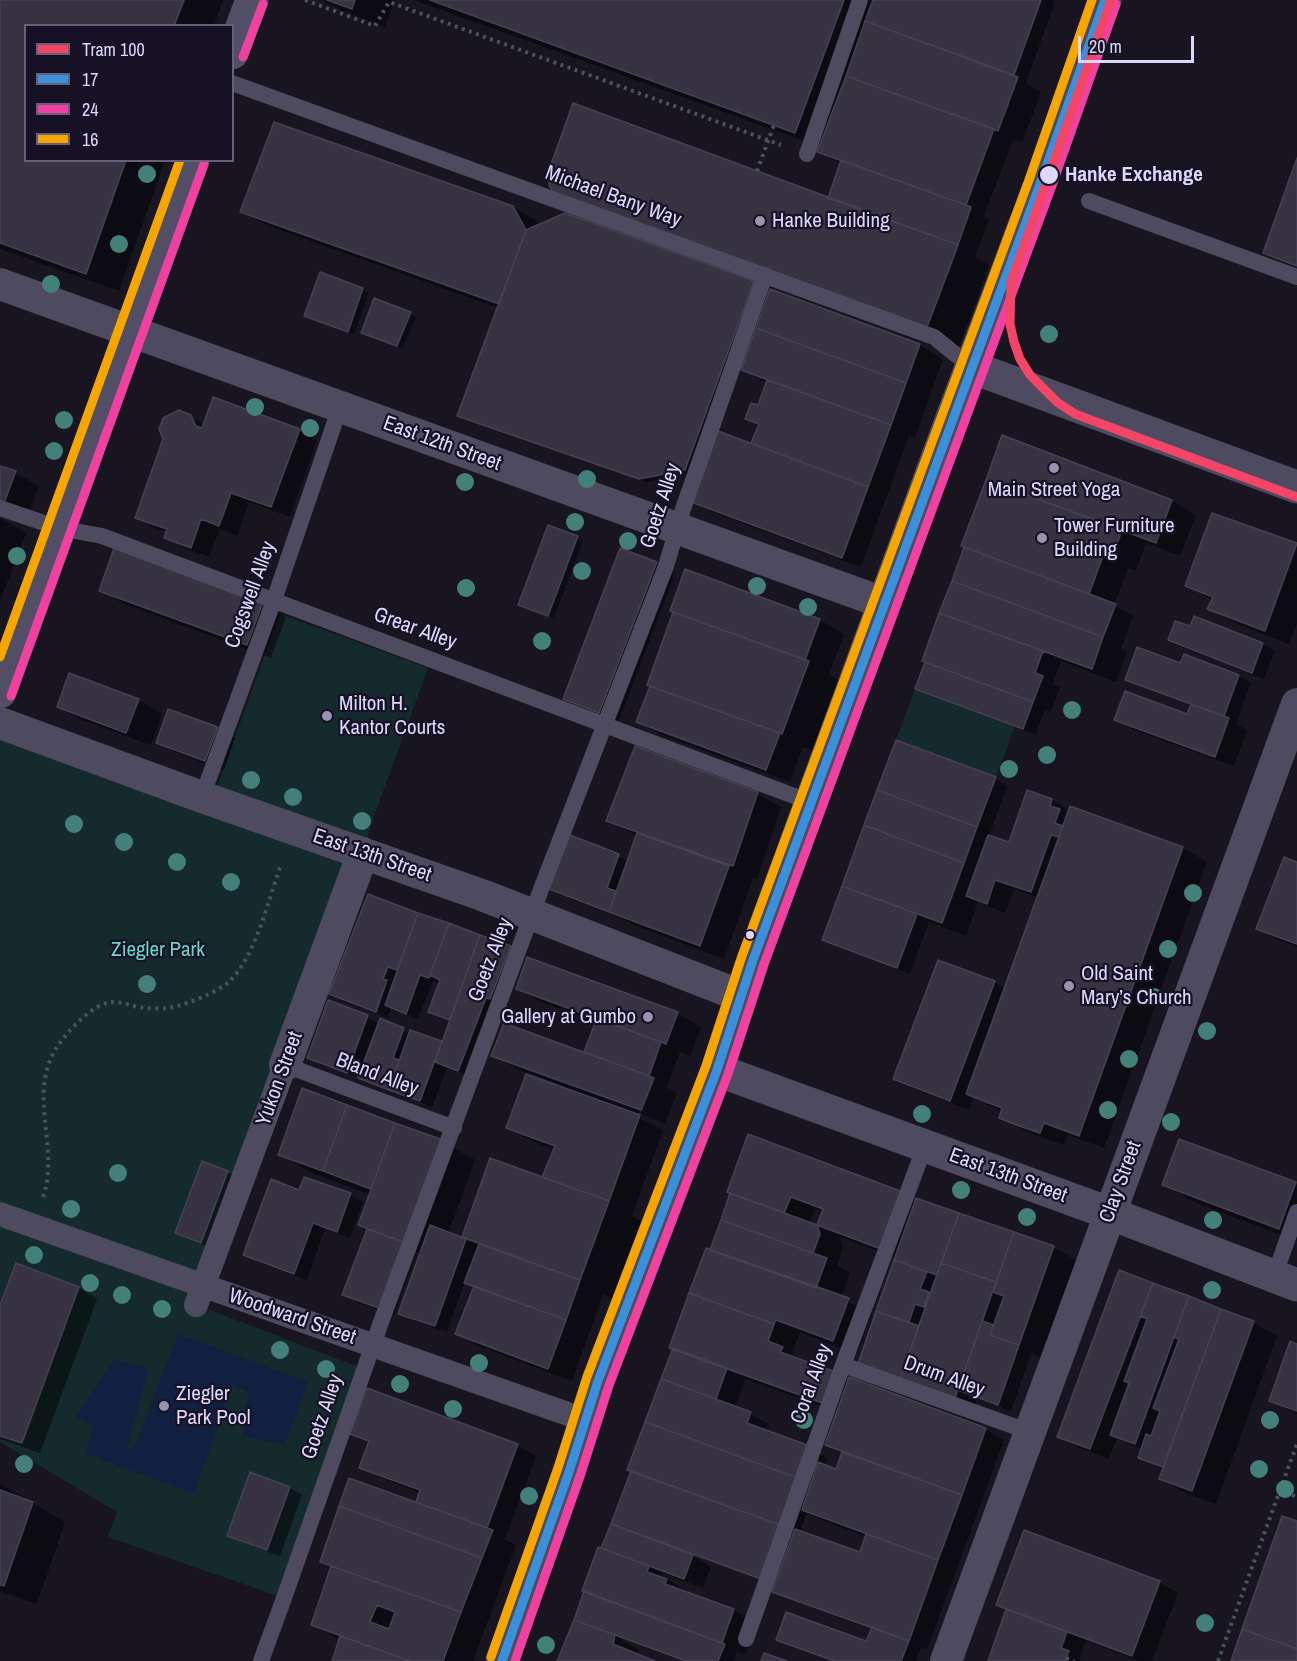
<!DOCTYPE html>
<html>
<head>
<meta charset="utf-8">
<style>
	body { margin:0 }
	#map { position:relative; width:1297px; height:1661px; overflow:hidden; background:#181520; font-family:"Archivo Narrow",sans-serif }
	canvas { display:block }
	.legend { position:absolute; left:24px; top:24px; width:210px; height:138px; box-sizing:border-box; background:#161124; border:2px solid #66607a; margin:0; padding:8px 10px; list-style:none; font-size:18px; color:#ded7fc }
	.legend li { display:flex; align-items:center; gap:12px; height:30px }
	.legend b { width:30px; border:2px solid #66607a }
	.scale { position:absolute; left:1078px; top:36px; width:116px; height:27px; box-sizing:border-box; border:3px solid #ded7fc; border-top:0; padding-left:8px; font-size:18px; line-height:21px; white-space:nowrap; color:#ded7fc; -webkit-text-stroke:4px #161124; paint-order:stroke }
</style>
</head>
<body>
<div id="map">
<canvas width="1297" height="1661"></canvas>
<ul class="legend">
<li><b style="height:8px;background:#f34667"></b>Tram 100</li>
<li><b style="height:8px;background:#3a90db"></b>17</li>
<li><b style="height:8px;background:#f240a1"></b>24</li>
<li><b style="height:8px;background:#f7a600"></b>16</li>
</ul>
<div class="scale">20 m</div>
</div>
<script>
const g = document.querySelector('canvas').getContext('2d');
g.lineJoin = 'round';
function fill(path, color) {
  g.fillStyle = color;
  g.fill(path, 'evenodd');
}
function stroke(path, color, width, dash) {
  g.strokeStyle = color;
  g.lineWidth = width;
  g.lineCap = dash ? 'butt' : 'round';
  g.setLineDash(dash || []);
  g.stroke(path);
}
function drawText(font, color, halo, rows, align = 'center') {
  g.font = font + ' "Archivo Narrow",sans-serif';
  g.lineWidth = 4.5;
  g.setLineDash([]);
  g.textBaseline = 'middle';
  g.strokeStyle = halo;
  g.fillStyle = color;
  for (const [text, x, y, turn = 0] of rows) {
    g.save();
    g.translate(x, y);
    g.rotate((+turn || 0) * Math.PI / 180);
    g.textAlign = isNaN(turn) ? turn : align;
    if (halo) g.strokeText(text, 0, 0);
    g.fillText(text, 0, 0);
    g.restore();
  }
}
fill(new Path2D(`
	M280,614L428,668L373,819L363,854L197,1305L364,1369L284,1598L108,1537L117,1512L0,1442V723L216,789Z
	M915,689L1015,726L996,777L896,740Z`), '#152a2c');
fill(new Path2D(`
	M178,1334L308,1382L285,1444L242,1436L249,1392L232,1385L194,1493L86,1454L93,1426L75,1416L115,1359L148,1368L128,1445L129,1449H134Z`), '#111f41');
fill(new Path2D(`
	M0,0H223L214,26H26V160H165L119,291L0,249Z
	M323,0H395L385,27L343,11Z
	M414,0H1053L1055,2L1026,83L1041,92L1022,143L1013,140L984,216L989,219L975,257L989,265L959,347L556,194L829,199L841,164L819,152L821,147Z
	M1297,163V267L1264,253Z
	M513,207L537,221L540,226L565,215L754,283L691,473L646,482L464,418L498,308L266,225L242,211Z
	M321,274L369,293L354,334L312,319Z
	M410,313L416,317L403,348L368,335Z
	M920,345L943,359L915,438L909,435L861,567L712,512L693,502L752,445L760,426L747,418L759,407L768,384L743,369Z
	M190,416L205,425L299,430L317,441L290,517L249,502L237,536L220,529L209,557L184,548L166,537L167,532L155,528L137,518Z
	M1003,437L1172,501L1196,515L1180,556L1146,543L1136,571L1128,568L1114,605L1133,616L1121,649L1127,652L1116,682L1061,661L1053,684L1060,688L1051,712L1045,709L1036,735L929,695L917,688Z
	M0,467L15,473L39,486L28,516L0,505Z
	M1212,515L1297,545V624L1289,644L1233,622L1209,609L1213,600L1187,586Z
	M0,518L26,533L0,601Z
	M549,527L583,541L554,618L526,608Z
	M656,563L675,574L618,723L584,709L565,698Z
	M686,571L820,620L844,634L829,675L841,681L815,751L803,747L790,782L662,735L638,722L651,685Z
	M100,590L262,603L286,617L271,658L124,604Z
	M1170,640L1263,644L1275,651L1264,679L1182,647Z
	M1184,656L1239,676L1251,683L1236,724L1247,730L1234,766L1134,730L1116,720L1188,716L1192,705L1139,686L1127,679L1181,665Z
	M138,700L162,714L151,745L82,720L58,706Z
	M217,728L235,738L224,770L176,753L158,742Z
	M897,742L995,779L1007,786L989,836L1010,844L1028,792L1052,800L1070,811L1071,808L1183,848L1207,862L1104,1148L1068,1135L1064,1145L1024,1131L1001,1117L1003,1112L974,1097L969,1110L914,1089L895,1078L994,982L1006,989L1039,898L1014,889L1005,913L978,902L966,936L929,922L910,974L836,946L823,939Z
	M757,794L781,807L757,879L753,878L724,959L634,925L623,919L563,896L551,888L570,836L628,861L637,836L608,821Z
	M1297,864V947L1276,939L1258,928Z
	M368,896L510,947L522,954L471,1076L447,1068L432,1107L372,1084L360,1077L321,1065L308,1057L367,1017L379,1024L443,1043L451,1021L430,1011L441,984L433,981L418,1019L392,1007L388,1018L343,1001L331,994Z
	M517,988L677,1013L701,1027L690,1056L680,1052L667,1087L677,1093L665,1123L641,1114L654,1081H651L638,1113L635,1114L637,1117L663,1130L632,1216L641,1221L613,1298L603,1294L572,1381L481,1347L457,1334L475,1287L465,1282L447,1332L412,1320L399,1313L421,1254L417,1252L394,1315L357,1302L344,1295L368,1229L360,1225L371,1195L312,1173L280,1155L303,1090L443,1142L475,1160L448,1234L470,1242V1240L464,1236L543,1179L555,1150L532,1141L508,1128L560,1088L561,1085L517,1069L493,1055L591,1057L592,1055L586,1051L597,1022L541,1002Z
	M227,1172L239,1179L214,1249L189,1240L176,1233Z
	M305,1179L350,1195L363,1202L350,1238L325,1229L307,1280L257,1262L245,1254L300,1192Z
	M1295,1184L1297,1185V1241L1196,1203L1164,1185Z
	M731,1193H902L916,1201L1053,1247L1077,1261L1043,1358L1031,1353L1011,1411L977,1398L974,1408L860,1364L896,1258L840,1237L843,1248L837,1265L850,1273L841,1298L872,1314L857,1354L800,1332L792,1354L806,1362L835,1374L849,1382L985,1429L1004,1440L927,1650L921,1648L916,1661H831L790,1646L778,1639L866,1643L872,1630L787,1599L873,1630V1627L786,1596L785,1598L774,1591L795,1533L785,1529L691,1553L690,1554L711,1567L703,1588L662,1573V1575L690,1594L734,1610L757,1624L746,1655L737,1652L733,1661H683L622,1639L621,1640L639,1650L637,1655L651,1661H560L632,1471L629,1469ZM815,1209L824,1212L818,1226L809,1223ZM745,1379L838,1412L826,1445L843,1454L837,1470L825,1466L828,1458L809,1448L766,1431L769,1424L750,1414L735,1408ZM807,1512L822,1520L867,1537L860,1554L800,1532Z
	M17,1265L79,1288L97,1299L40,1453L0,1439V1311Z
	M1120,1272L1253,1322L1277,1336L1216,1504L1184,1492L1161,1479L1164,1470L1139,1457L1142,1449L1117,1438L1109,1459L1077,1447L1059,1436Z
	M1297,1345V1414L1271,1401Z
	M352,1433L517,1445L536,1456L505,1539L516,1545L473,1661H333L340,1640L313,1625L332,1568L321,1561L417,1504L421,1493L379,1477L361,1467L369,1443Z
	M0,1484L65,1522L37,1604L0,1591Z
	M290,1488L302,1495L280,1556L241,1542L229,1535Z
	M1159,1582L1178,1593L1152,1661H1139L1086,1641L1079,1659L1082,1661H989L1007,1610L997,1605Z`), '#0007');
const building = new Path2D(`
	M0,0H184L174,26H26V160H126L86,274L0,243Z
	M327,0H355L352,9Z
	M430,0H844L795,133Z
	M873,0H1041L1014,75L865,21Z
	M865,21L1018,77L998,131L846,76Z
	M846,76L994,129L966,205L817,152Z
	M573,103L958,245L926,330L555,195L549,185L548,173Z
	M274,122L513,206L526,230L499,304L240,212Z
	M1297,158V266L1263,253Z
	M841,160L971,207L958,245L828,198Z
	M565,213L754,281L685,470L639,479L457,416L526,230Z
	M320,272L363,288L348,332L304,316Z
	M770,289L920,344L906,383L756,328Z
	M374,298L411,312L397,346L361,333Z
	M756,328L906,383L891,425L741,370Z
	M767,380L891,425L868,487L751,443L759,424L745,419L751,403L758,405Z
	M213,397L300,429L271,507L231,493L219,526L201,519L191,548L164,538L167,529L135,518L163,439L159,429L163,418L179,410L191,415L196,426L202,428Z
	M718,431L868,487L842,558L691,502Z
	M1002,435L1172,500L1156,543L986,480Z
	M0,466L16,471L4,503L0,501Z
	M986,480L1122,530L1112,558L1103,556L1089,594L961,546Z
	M1212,513L1297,543L1265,631L1207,609L1213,597L1185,586Z
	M548,525L578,536L548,616L518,605Z
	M964,547L1116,604L1103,637L952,581Z
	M114,548L263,602L247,645L99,591Z
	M620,548L657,562L599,713L563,699Z
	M685,569L820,619L805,660L670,611Z
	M952,581L1103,637L1092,669L939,613Z
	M673,612L809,661L782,734L647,685Z
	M939,613L1043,651L1035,673L1043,676L1033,702L922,661Z
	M1194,616L1263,643L1252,673L1168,640L1175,621L1190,626Z
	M1137,647L1180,663L1184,654L1239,675L1224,716L1125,680Z
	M925,662L1033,702L1023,729L915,689Z
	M69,673L139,699L126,733L57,707Z
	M650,686L780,733L766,770L636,722Z
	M1125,691L1187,714L1191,704L1229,718L1215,757L1114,720Z
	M168,709L218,727L205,761L156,743Z
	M896,740L996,777L977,827L877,790Z
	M635,746L758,792L733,866L606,821Z
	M877,790L977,827L964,863L864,825Z
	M1027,790L1052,799L1050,806L1060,809L1055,823L1063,826L1059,837L1051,835L1031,892L995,880L987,904L966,896L988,835L1009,842Z
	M1070,806L1183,847L1079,1136L1044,1123L1040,1133L1019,1126L999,1118L1002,1108L966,1094Z
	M864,825L964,863L942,923L842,886Z
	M637,833L729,866L700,946L609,912Z
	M570,835L619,854L607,888L616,891L609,912L549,889Z
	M1284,857L1297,862V944L1256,929Z
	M842,886L917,914L897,968L822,940Z
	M368,894L418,913L397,970L388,967L383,979L387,980L376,1012L329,994Z
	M418,913L449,923L429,978L420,975L406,1014L385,1005Z
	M449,923L480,935L450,1020L428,1012L440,980L430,975Z
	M480,935L511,946L490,999L486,998L458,1071L435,1062Z
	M527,957L678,1012L666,1044L516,989Z
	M938,960L995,981L950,1101L893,1079Z
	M328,1000L368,1015L347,1073L307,1058Z
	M380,1018L404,1028L393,1058L399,1060L389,1090L358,1078Z
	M597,1018L661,1042L649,1076L584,1052Z
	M504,1023L654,1078L641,1110L491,1056Z
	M410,1030L442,1041L420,1101L389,1090Z
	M526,1074L640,1115L609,1201L542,1177L555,1146L506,1128Z
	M302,1088L347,1105L323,1171L278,1155Z
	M347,1105L395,1123L371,1189L323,1171Z
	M395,1123L443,1140L406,1243L358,1225Z
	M748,1134L903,1192L881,1249L817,1225L823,1209L791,1197L784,1213L727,1192Z
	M1179,1139L1296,1182L1279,1229L1162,1185Z
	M490,1158L609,1201L580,1280L462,1237Z
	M202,1161L228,1171L201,1243L175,1233Z
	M304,1177L351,1193L337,1232L313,1223L294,1274L243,1255L271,1179L299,1190Z
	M730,1193L817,1225L820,1234L813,1253L721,1220Z
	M916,1198L959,1213L937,1275L894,1260Z
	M959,1213L1014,1232L996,1282L941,1263Z
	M721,1220L827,1258L816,1288L710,1250Z
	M430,1225L466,1239L435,1326L398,1314Z
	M367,1229L406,1243L382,1309L342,1295Z
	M1014,1232L1054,1246L1019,1345L990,1335L1004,1296L993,1292Z
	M479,1244L580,1280L566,1320L464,1283Z
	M706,1248L849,1298L833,1341L776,1320L774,1324L689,1293Z
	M894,1260L927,1272L920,1289L929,1292L924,1307L915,1304L909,1322L876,1311Z
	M16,1263L79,1287L22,1443L0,1436V1305Z
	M941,1263L996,1282L955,1398L900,1379Z
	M1119,1270L1153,1283L1090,1449L1057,1437Z
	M1153,1283L1189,1296L1135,1444L1110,1435L1129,1383L1124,1381L1147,1319L1140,1316Z
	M474,1286L566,1320L548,1369L455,1334Z
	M689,1293L774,1324L768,1341L783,1347L780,1352L836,1372L825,1404L669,1348Z
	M1189,1296L1221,1309L1163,1467L1138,1458L1146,1434L1151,1436L1160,1411L1153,1408L1179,1339L1174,1337Z
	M1221,1309L1254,1321L1192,1491L1159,1479Z
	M876,1311L919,1326L900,1379L858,1364Z
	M982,1321L994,1325L990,1335L1019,1345L998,1405L958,1390Z
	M1290,1341L1297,1344V1411L1269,1401Z
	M673,1348L727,1368L716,1399L661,1379Z
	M849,1377L986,1428L962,1495L825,1445Z
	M661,1379L751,1412L747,1423L810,1446L798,1478L645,1422Z
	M367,1388L518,1444L487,1528L416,1502L420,1490L359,1468L369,1441L350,1434Z
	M645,1422L798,1478L780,1525L627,1470Z
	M842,1452L962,1495L938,1560L802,1510L818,1462L836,1469Z
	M631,1471L780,1525L761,1579L611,1524Z
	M250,1472L290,1487L267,1550L227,1536Z
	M349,1478L493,1530L482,1558L339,1506Z
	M0,1490L33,1502L4,1586L0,1585Z
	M339,1506L482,1558L461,1612L320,1562Z
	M1282,1516L1297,1521V1649L1242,1629Z
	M611,1524L693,1555L684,1579L601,1548Z
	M795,1529L860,1552L866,1534L938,1560L909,1641L772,1592Z
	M1024,1530L1160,1581L1132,1656L996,1605Z
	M598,1547L649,1566L647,1572L667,1579L665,1584L734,1609L722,1643L582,1591Z
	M331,1566L461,1612L443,1661H410L311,1625ZM377,1605L395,1612L389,1629L370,1622Z
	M584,1591L725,1644L718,1661H686L574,1620Z
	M1006,1609L1067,1632L1061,1648L1069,1651L1065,1661H988Z
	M786,1612L866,1641L872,1627L909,1641L901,1661H834L776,1640Z
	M574,1620L615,1635L613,1644L655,1661H557Z
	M1242,1629L1297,1649V1661H1231Z
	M340,1636L410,1661H332Z
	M764,1653L787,1661H761Z`);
fill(building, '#373342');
stroke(building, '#454153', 1.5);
stroke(new Path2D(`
	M305,0L375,26L389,2L781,145
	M43,1197C60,1149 28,1097 55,1050C65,1034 93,1002 113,1002C124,1002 134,1007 145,1008C152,1008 161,1009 168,1008C184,1006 218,992 230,981C257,953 268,900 281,865
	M1280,1490L1297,1444
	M1066,1658L1074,1661
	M1218,1661L1280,1490L1297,1497`), '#485260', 4, [3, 4.5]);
stroke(new Path2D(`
	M232,83L934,337L971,367
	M807,154L860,0
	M1089,201L1297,277
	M0,508L59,528L102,536L810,802
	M202,797L274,600L340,407
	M285,1065L454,1128
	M1274,1277L1297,1212
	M843,1365L1030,1432
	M746,1639L843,1365L925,1146
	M261,1661L284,1598L381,1322L543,884L666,566L683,509L765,275`), '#4e4b60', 16);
stroke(new Path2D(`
	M0,1214L585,1420
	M196,1305L285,1065`), '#4e4b60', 24);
stroke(new Path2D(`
	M0,284L884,603
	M0,723L202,797L482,895L741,996
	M285,1065L363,853
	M946,1661L1297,704`), '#4e4b60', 32);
stroke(new Path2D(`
	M971,367L1297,487
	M717,1070L1109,1213L1297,1285
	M502,1661L569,1472L598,1381L717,1070L753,960L953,415L1040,184L1105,0`), '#4e4b60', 33);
stroke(new Path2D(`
	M232,53L252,0
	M0,692L193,160`), '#514e66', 33);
stroke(new Path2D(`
	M757,171L774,125`), '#485260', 4, [3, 4.5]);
stroke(new Path2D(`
	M502,1661L569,1472L598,1381L717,1070L753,960L1040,184L1105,0`), '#3a90db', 9);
stroke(new Path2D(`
	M243,57L263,4
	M11,696L204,164
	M515,1661L580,1476L609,1385L728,1074L764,964L1051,188L1116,4`), '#f240a1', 9);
stroke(new Path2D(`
	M0,657L180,160
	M491,1657L558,1468L587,1377L706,1066L742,956L1029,180L1092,0`), '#f7a600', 9);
stroke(new Path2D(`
	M1111,0L1011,282L1010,324L1014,342L1020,359L1030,375L1057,402L1075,414L1297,497`), '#f34667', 9);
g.fillStyle = '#44807a';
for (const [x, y] of [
	[147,174],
	[119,244],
	[51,284],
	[1049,334],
	[255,407],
	[64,420],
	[310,428],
	[54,451],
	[587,479],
	[465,482],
	[575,522],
	[628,541],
	[17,556],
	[582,571],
	[757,586],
	[466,588],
	[808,607],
	[542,641],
	[1072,710],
	[1047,755],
	[1009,769],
	[251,780],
	[293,797],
	[362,821],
	[74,824],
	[124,842],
	[177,862],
	[231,882],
	[1193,893],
	[1168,949],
	[147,984],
	[1154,997],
	[1207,1031],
	[1129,1059],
	[1108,1110],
	[922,1114],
	[1171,1122],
	[118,1173],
	[961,1190],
	[71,1209],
	[1027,1217],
	[1213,1220],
	[34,1255],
	[90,1283],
	[1212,1290],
	[122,1295],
	[162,1309],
	[280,1350],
	[479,1363],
	[326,1369],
	[400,1384],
	[453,1409],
	[804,1420],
	[1270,1420],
	[24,1464],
	[1259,1469],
	[1285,1489],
	[529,1496],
	[1205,1623],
	[546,1645]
]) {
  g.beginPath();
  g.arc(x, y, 9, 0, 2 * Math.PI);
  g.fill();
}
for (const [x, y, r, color] of [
	[1049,175,10,"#ded7fc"],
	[760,221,6,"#9993af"],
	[1054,468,6,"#9993af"],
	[1042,538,6,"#9993af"],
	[327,716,6,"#9993af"],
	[750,935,5,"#ded7fc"],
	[1069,986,6,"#9993af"],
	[648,1017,6,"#9993af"],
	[164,1406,6,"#9993af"]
]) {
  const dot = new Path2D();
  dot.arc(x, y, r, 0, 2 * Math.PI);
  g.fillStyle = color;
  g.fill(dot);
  stroke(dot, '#161124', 2);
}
drawText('bold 21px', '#ded7fc', '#161124', [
	["Hanke Exchange",1065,175]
], 'left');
drawText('21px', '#ded7fc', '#161124', [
	["Michael Bany Way",613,197,20],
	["East 12th Street",442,444,20],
	["Goetz Alley",661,506,-72],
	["Cogswell Alley",251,595,-70],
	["Grear Alley",415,629,20],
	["East 13th Street",372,856,19],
	["Goetz Alley",491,960,-69],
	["Bland Alley",377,1075,21],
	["Yukon Street",280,1079,-70],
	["East 13th Street",1008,1176,20],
	["Clay Street",1121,1182,-70],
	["Woodward Street",292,1317,19],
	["Drum Alley",944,1377,20],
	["Coral Alley",812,1384,-70],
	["Goetz Alley",323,1417,-71]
]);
drawText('21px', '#ded7fc', '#161124', [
	["Hanke Building",772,221],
	["Main Street Yoga",1054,490,"center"],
	["Tower Furniture",1054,526],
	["Building",1054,550],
	["Milton H.",339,704],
	["Kantor Courts",339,728],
	["Old Saint",1081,974],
	["Mary’s Church",1081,998],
	["Gallery at Gumbo",636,1017,"right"],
	["Ziegler",176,1394],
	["Park Pool",176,1418]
], 'left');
drawText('21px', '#68d7c3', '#161124', [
	["Ziegler Park",158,950]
]);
</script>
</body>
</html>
